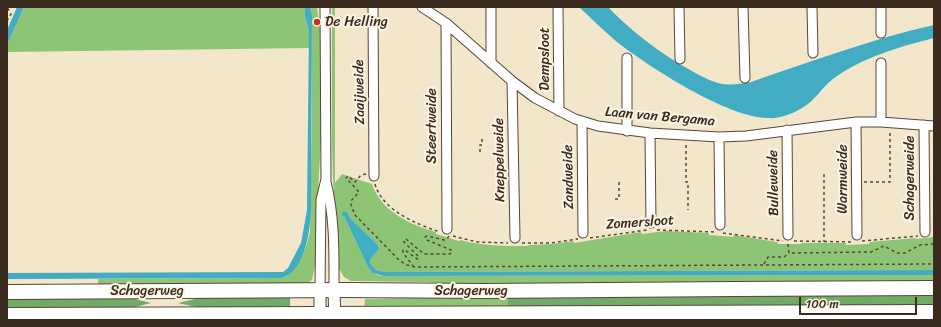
<!DOCTYPE html>
<html>
<head>
<meta charset="utf-8">
<style>
	body { margin:0 }
	#map { position:relative; width:941px; height:327px; overflow:hidden; background:#f3e7cb; font-family:Sriracha,sans-serif }
	canvas { display:block }
	.frame { position:absolute; inset:0; border:8px solid #3b2a1e; pointer-events:none }
	.scale { position:absolute; left:799px; top:297px; width:118px; height:18px; box-sizing:border-box; border:2px solid #3b2a1e; border-top:0; padding-left:5px; font-size:12px; line-height:14px; white-space:nowrap; color:#3b2a1e; -webkit-text-stroke:3px #fcf5e5; paint-order:stroke }
</style>
</head>
<body>
<div id="map">
<canvas width="941" height="327"></canvas>
<div class="frame"></div>
<div class="scale">100 m</div>
</div>
<script>
const g = document.querySelector('canvas').getContext('2d');
g.lineJoin = 'round';
function fill(path, color) {
  g.fillStyle = color;
  g.fill(path, 'evenodd');
}
function stroke(path, color, width, dash) {
  g.strokeStyle = color;
  g.lineWidth = width;
  g.lineCap = dash ? 'butt' : 'round';
  g.setLineDash(dash || []);
  g.stroke(path);
}
function drawText(font, color, halo, rows, align = 'center') {
  g.font = font + ' Sriracha,sans-serif';
  g.lineWidth = 4;
  g.setLineDash([]);
  g.textBaseline = 'middle';
  g.strokeStyle = halo;
  g.fillStyle = color;
  for (const [text, x, y, turn = 0] of rows) {
    g.save();
    g.translate(x, y);
    g.rotate((+turn || 0) * Math.PI / 180);
    g.textAlign = isNaN(turn) ? turn : align;
    if (halo) g.strokeText(text, 0, 0);
    g.fillText(text, 0, 0);
    g.restore();
  }
}
fill(new Path2D(`
	M24,7H305V17L309,30V48L7,52V45Z
	M310,7H317L321,37V138L319,174L315,266L312,280L304,285L190,287L164,284H118L98,285V279L282,278L287,276L305,250L310,232L312,116V14Z
	M332,7H335V183L342,174L372,184C381,211 410,225 436,232V234L459,241L460,240C482,246 505,246 528,246L529,245L552,244L573,241L574,243L641,232L642,234L666,231L709,233V235L733,237L734,235L777,242L778,244H801L802,243H846V245L869,244L870,242L915,238L916,239L934,237V270L385,272L376,270L370,263V260L379,249L377,244L350,218L347,212L344,216L368,267L377,275L384,276L934,275V284L471,286L427,282L351,281L344,277L336,264L332,145Z
	M507,296L509,310H364L365,299Z`), '#8ec476');
fill(new Path2D(`
	M934,293V306L509,310L507,296Z
	M290,294V306L252,307L209,310L178,303L208,296Z
	M122,296L151,303L131,308L7,310V297Z`), '#72aa67');
fill(new Path2D(`
	M17,7H24L7,45V30Z
	M305,7H310L312,14L311,211C310,231 305,271 282,278L7,279V273L283,272L288,268L301,243L307,210L309,30L305,17Z
	M579,7H608C632,32 660,53 690,70C699,75 708,80 718,83C729,86 740,84 751,82C812,61 872,39 934,25V38C899,47 863,57 833,79C822,87 815,101 802,108C792,114 780,119 768,118C728,118 649,67 617,42C604,31 592,19 579,7Z
	M342,212H347L350,218L377,244L379,249L370,260V263L376,270L385,272L934,270V275L384,276L373,273L368,267L344,216H342Z`), '#42acc2');
const minor = new Path2D(`
	M373,7L374,176
	M422,7L446,23L512,81L535,98L575,119L598,126L650,133L719,137L746,136L856,122H881L934,126
	M491,7V63
	M558,7L559,111
	M679,7L680,59
	M743,7L745,78
	M812,7L813,53
	M881,7V33
	M446,23L447,229
	M881,63V122
	M512,81L515,238
	M582,121L583,233
	M856,122L857,235
	M924,125L925,232
	M787,130L788,235
	M627,131V58
	M650,133L651,223
	M719,137L720,225
	M326,182C335,217 334,255 334,291
	M320,290L321,200L326,179L325,7`);
const tertiary = new Path2D(`
	M334,291L335,320
	M320,320V290`);
const primary = new Path2D(`
	M7,292L346,290L484,291L735,289L934,288
	M7,315L934,312`);
stroke(minor, '#574638', 11);
stroke(tertiary, '#574638', 13);
stroke(primary, '#574638', 16);
stroke(new Path2D(`
	M7,21L11,14L7,7
	M686,145V182H688V210
	M480,152V145H482V137
	M366,174L361,175L355,182L348,176L346,178L359,192L351,201V205L355,215L400,261L407,265L415,267L934,264
	M824,174V242
	M864,182H890V130
	M375,184C382,210 416,224 440,232
	M615,199H619V179
	M657,230L715,232
	M723,233L783,241
	M453,236L477,242L508,243
	M590,238L647,230
	M794,241L853,242
	M862,241L918,236
	M522,243H551L578,239
	M788,244L789,253L871,252L884,246L897,253H905L920,245L934,244
	M764,264L768,257H784L789,253
	M414,267L403,253V250H405L417,259L419,257L404,242V240L406,239L424,254H449L452,253L451,250L427,240L425,237L427,236L444,240L447,239L449,236`), '#574638', 1.5, [3, 3]);
stroke(minor, '#fff', 9);
stroke(tertiary, '#fff', 11);
stroke(primary, '#fff', 14);
for (const [x, y, r, color] of [
	[317,22,4,"#c8321e"]
]) {
  const dot = new Path2D();
  dot.arc(x, y, r, 0, 2 * Math.PI);
  g.fillStyle = color;
  g.fill(dot);
  stroke(dot, '#fcf5e5', 1.5);
}
drawText('14px', '#3b2a1e', '#fcf5e5', [
	["De Helling",325,22]
], 'left');
drawText('14px', '#3b2a1e', '#fcf5e5', [
	["Dempsloot",545,59,-90],
	["Zaaijweide",360,92,-91],
	["Laan van Bergama",660,117,5],
	["Steertweide",432,126,-90],
	["Kneppelweide",500,160,-91],
	["Zandweide",569,177,-91],
	["Schagerweide",910,178,-90],
	["Warmweide",843,179,-90],
	["Bulleweide",774,183,-91],
	["Zomersloot",640,223,-4],
	["Schagerweg",147,291],
	["Schagerweg",471,291]
]);
</script>
</body>
</html>
